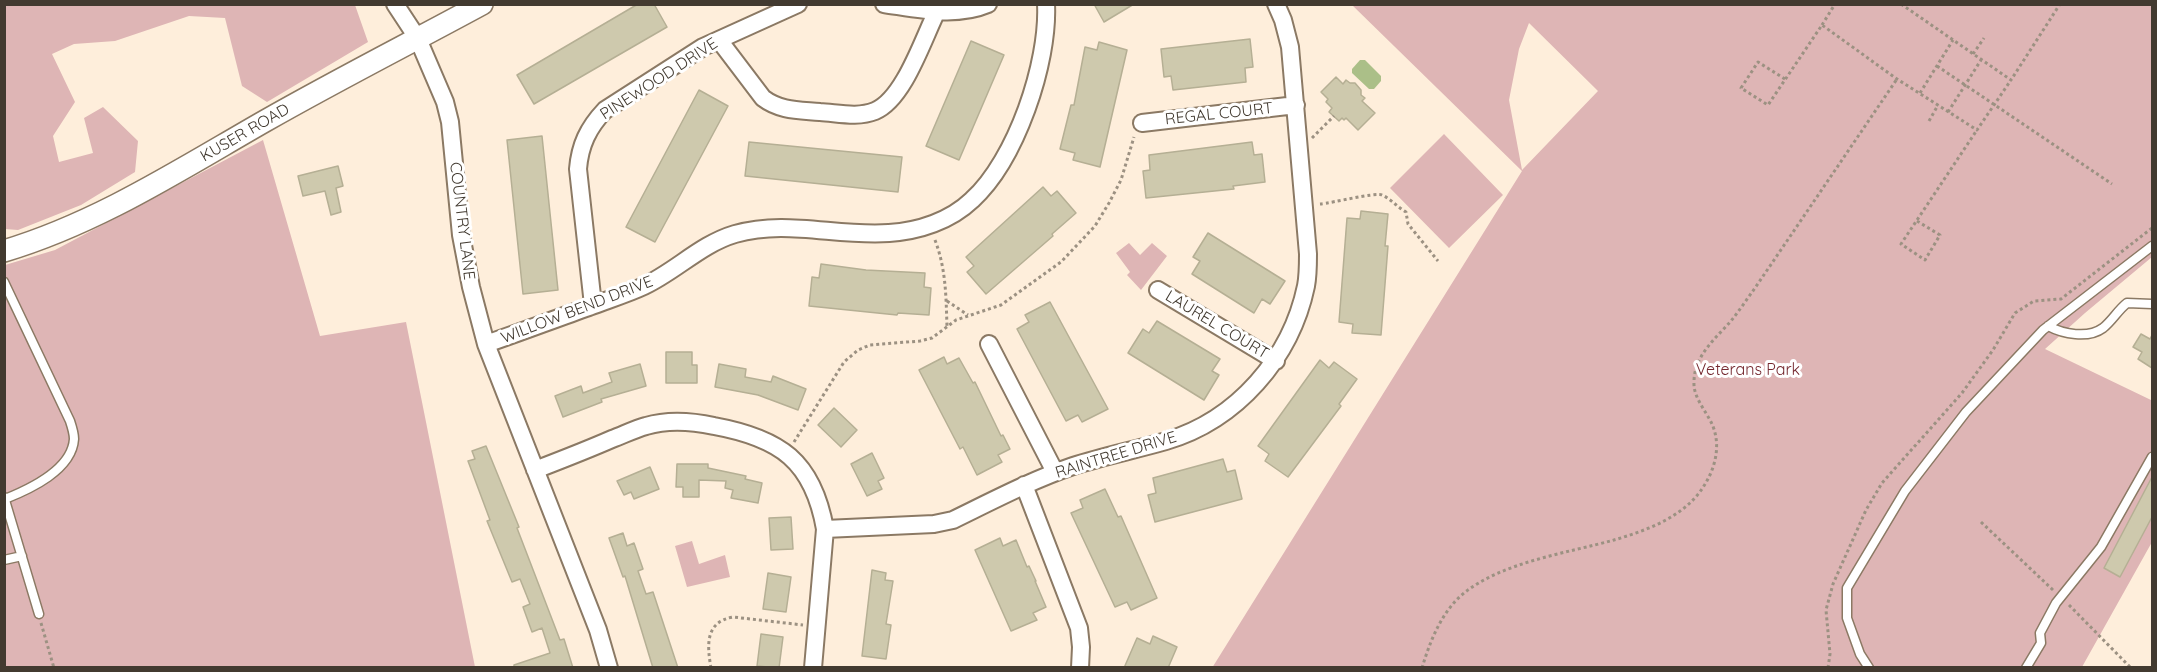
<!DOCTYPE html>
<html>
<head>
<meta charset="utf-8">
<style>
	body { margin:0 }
	#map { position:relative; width:2157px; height:672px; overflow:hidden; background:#feeedb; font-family:Quicksand,sans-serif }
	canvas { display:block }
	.frame { position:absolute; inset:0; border:6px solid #423a30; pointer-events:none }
</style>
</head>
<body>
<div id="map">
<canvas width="2157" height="672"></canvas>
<div class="frame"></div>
</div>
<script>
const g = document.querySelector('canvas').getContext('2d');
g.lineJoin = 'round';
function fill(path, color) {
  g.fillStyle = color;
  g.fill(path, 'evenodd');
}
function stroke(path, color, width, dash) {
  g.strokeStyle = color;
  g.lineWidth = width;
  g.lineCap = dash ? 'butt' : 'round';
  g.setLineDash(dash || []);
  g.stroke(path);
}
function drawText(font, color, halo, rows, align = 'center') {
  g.font = font + ' Quicksand,sans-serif';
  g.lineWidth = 6;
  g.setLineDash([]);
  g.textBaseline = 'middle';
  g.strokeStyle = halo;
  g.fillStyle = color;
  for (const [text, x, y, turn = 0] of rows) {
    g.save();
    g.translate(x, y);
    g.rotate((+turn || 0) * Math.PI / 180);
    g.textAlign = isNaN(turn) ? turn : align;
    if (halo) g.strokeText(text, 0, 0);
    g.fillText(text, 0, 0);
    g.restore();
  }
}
fill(new Path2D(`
	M4,5H355L368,42L267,102L242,86L225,18L189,16L115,41L74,44L52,54L75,102L53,136L59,162L93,153L84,118L103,107L138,141L135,172L81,205L18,230L5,229Z
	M1352,5H2152V257L2085,313L2045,349L2151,400L2152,399V542L2082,667L1212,668L1522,171ZM1529,23L1598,91L1522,170L1509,100L1519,49Z
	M1444,134L1503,195L1449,248L1390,188Z
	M263,140L320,336L406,322L475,667L5,668V265L55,250Z
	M1129,243L1140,255L1152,243L1167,256L1141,290L1127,275L1130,272L1116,253Z
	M692,541L699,564L725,555L730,577L687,587L675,546Z`), '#deb5b5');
fill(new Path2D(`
	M1360,60H1365L1381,76V81L1374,89H1369L1352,73V69Z`), '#abbf88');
const building = new Path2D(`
	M638,4H654L667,27L534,104L517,75Z
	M1094,4H1134L1104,22Z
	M1250,39L1253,67L1245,68L1246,82L1173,90L1171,76L1164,77L1161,49Z
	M971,41L1004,55L959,160L926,146Z
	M1099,42L1127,50L1100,167L1073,160L1075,153L1060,149L1071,105H1074L1085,47L1097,50Z
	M1336,77L1343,84L1346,80L1350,83H1355L1361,90V95L1365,98L1362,101L1375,113L1358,130L1346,118L1344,120L1342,118L1339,121L1329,112L1332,108L1326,102L1328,99L1321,92Z
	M699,90L728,106L655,242L626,227Z
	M542,136L558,290L523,294L507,140Z
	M749,142L902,157L898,192L745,176Z
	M1252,142L1254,155L1262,154L1265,182L1233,186L1234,189L1146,198L1143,171L1150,170L1149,155Z
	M338,166L343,186L336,188L341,212L331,215L325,191L303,196L298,176Z
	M1043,187L1051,196L1057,191L1076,213L1052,234L1053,236L986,294L967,272L974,266L966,257Z
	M1361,211L1388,214L1385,246H1388L1381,335L1352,333L1353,324L1339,322L1347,218L1360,219Z
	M1208,233L1285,281L1270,304L1262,299L1254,313L1192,274L1200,261L1193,257Z
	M821,264L866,270L925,273L924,287L931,288L929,315L898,313L897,315L809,306L812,277L819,278Z
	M1050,302L1108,409L1082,422L1078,415L1066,421L1017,329L1029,322L1025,315Z
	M1157,321L1220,359L1212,371L1219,375L1204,400L1128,353L1143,329L1149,333Z
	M2141,334L2150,339L2152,335V368L2138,359L2142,352L2133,347Z
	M666,352H692V365H697V383H666Z
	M944,357L947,364L959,358L973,383L975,382L1001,436L1003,435L1010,449L998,455L1002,462L977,475L963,447L960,449L919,370Z
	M1320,360L1329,368L1334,362L1357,379L1339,404L1341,406L1288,477L1265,461L1269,454L1258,446Z
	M640,364L646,386L601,399L602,402L563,417L555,396L581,386L583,393L612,382L609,373Z
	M719,364L746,369L745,377L771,382L773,376L806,389L798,410L758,395L715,387Z
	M834,408L857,430L841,447L818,425Z
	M486,446L519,527L517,528L560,640L564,639L573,668H514V665L550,653L542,628L532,632L523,607L530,604L520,579L512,582L487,521L490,520L468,461L475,459L472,451Z
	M872,453L884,478L878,481L882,489L867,496L851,464Z
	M1223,459L1227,472L1235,470L1242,499L1155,522L1148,495L1156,493L1153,478Z
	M677,464H708V468L746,476L745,479L762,483L758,503L731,498L733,490L725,488L726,481L699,480V497H683V487H676Z
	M650,467L659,489L634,499L631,492L624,495L617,481Z
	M2152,477V517L2120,577L2104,568Z
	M1105,489L1118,517L1121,516L1157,598L1131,610L1127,602L1115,607L1071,513L1083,508L1080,500Z
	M791,517L793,549L771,550L769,518Z
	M623,533L627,546L634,543L643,569L638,571L646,594L653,592L678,668H653L625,576L623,577L609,538Z
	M1000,538L1003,546L1016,540L1027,567L1029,566L1036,581H1035L1046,607L1033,613L1037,620L1011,631L975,550Z
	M872,570L886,573L885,580L893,581L886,624L891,625L886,659L862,656Z
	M768,573L791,577L786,612L763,609Z
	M761,634L783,637L779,668L757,666Z
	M1153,636L1177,647L1168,668H1124L1137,638L1150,644Z`);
fill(building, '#cec9ad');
stroke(building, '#b5af94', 1.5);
const service = new Path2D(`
	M4,282L70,421C72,427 74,433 74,439C72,470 30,489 5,499
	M2048,326C2063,334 2088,339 2103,328C2112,321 2118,310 2127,303L2152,304
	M4,497L39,614
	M4,560L22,556
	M1869,668L1860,654L1847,618V588L1905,491L1966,412L2043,330L2152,246
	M2026,668L2041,643L2040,633L2056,603L2101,547L2152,457`);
const minor = new Path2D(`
	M395,4L418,39L445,102L450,122L461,235L471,287L486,344L598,630L609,668
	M884,4C918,9 955,18 988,4
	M719,40L763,98C780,111 799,110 820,112C838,113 858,118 875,111C904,99 923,39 937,11
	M1142,123L1296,105
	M1158,290L1276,361
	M593,305L578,169C580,145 588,128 605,110L703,47L798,4
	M486,344C521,332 555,319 589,307C607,300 627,294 644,286C676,271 701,244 735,234C786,219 837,237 889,233C919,231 950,221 972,200C1016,160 1049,63 1046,4
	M989,344L1055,472
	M535,470C561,460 587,450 612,439C623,435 635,429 646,426C669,419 691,421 714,426C780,438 813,461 825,529L813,668
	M1024,485L1079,628L1081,647L1080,668
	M825,529L934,524L953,520C992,501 1032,480 1073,466C1104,456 1135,450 1166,441C1237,420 1291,358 1306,286C1308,276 1308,265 1308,254L1290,47L1283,20L1276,4`);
const tertiary = new Path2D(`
	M4,251C98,223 181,169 265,121C337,80 410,43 482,4`);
stroke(service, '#8b7964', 11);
stroke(minor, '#8b7964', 20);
stroke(tertiary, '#8b7964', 24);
stroke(new Path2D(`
	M1901,4L2011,80L2060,4
	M1822,25L1835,4
	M1973,54L1984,38
	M1937,66L2112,184
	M1785,79L1758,62L1741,88L1768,105L1822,25L1897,79L1977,130L2011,80
	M1920,93L1953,40
	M1948,112L1981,60
	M1929,121L1938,105
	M1312,138L1334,116
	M1320,204C1332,203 1376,192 1382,195C1391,199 1397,207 1406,212L1408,224L1438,261
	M1917,221L1940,235L1925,260L1901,244L1977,130
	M935,240C946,269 946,296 947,327
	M947,301L968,315
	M794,442L844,362L858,350L870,345L920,341L932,338L956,320L1001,305L1061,262L1095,226L1109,203L1121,180L1134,137
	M1981,522L2053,590
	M2069,605L2131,668
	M41,623L54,668
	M711,668C707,645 705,622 733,617L803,625
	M1422,668C1430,641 1442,611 1464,593C1503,562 1567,553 1614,540C1641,532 1670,522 1691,502C1711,482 1724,451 1712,424C1706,411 1693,397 1694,382C1694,356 1715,339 1731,321C1739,311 1747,299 1755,288L1897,79
	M1828,668L1830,654L1826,610L1833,584L1866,510L1882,483L1962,393L1993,350L2015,313L2034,301L2061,299L2152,228`), '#9c9182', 3, [3, 3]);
stroke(service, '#fff', 8);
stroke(minor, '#fff', 16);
stroke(tertiary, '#fff', 21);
drawText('16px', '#423a30', '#fff', [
	["PINEWOOD DRIVE",659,79,-33],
	["REGAL COURT",1219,114,-6],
	["KUSER ROAD",245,133,-30],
	["COUNTRY LANE",462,221,83],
	["WILLOW BEND DRIVE",577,310,-21],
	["LAUREL COURT",1217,325,31],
	["RAINTREE DRIVE",1116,455,-17]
]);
drawText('16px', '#74272e', '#fff', [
	["Veterans Park",1748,370]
]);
</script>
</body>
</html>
